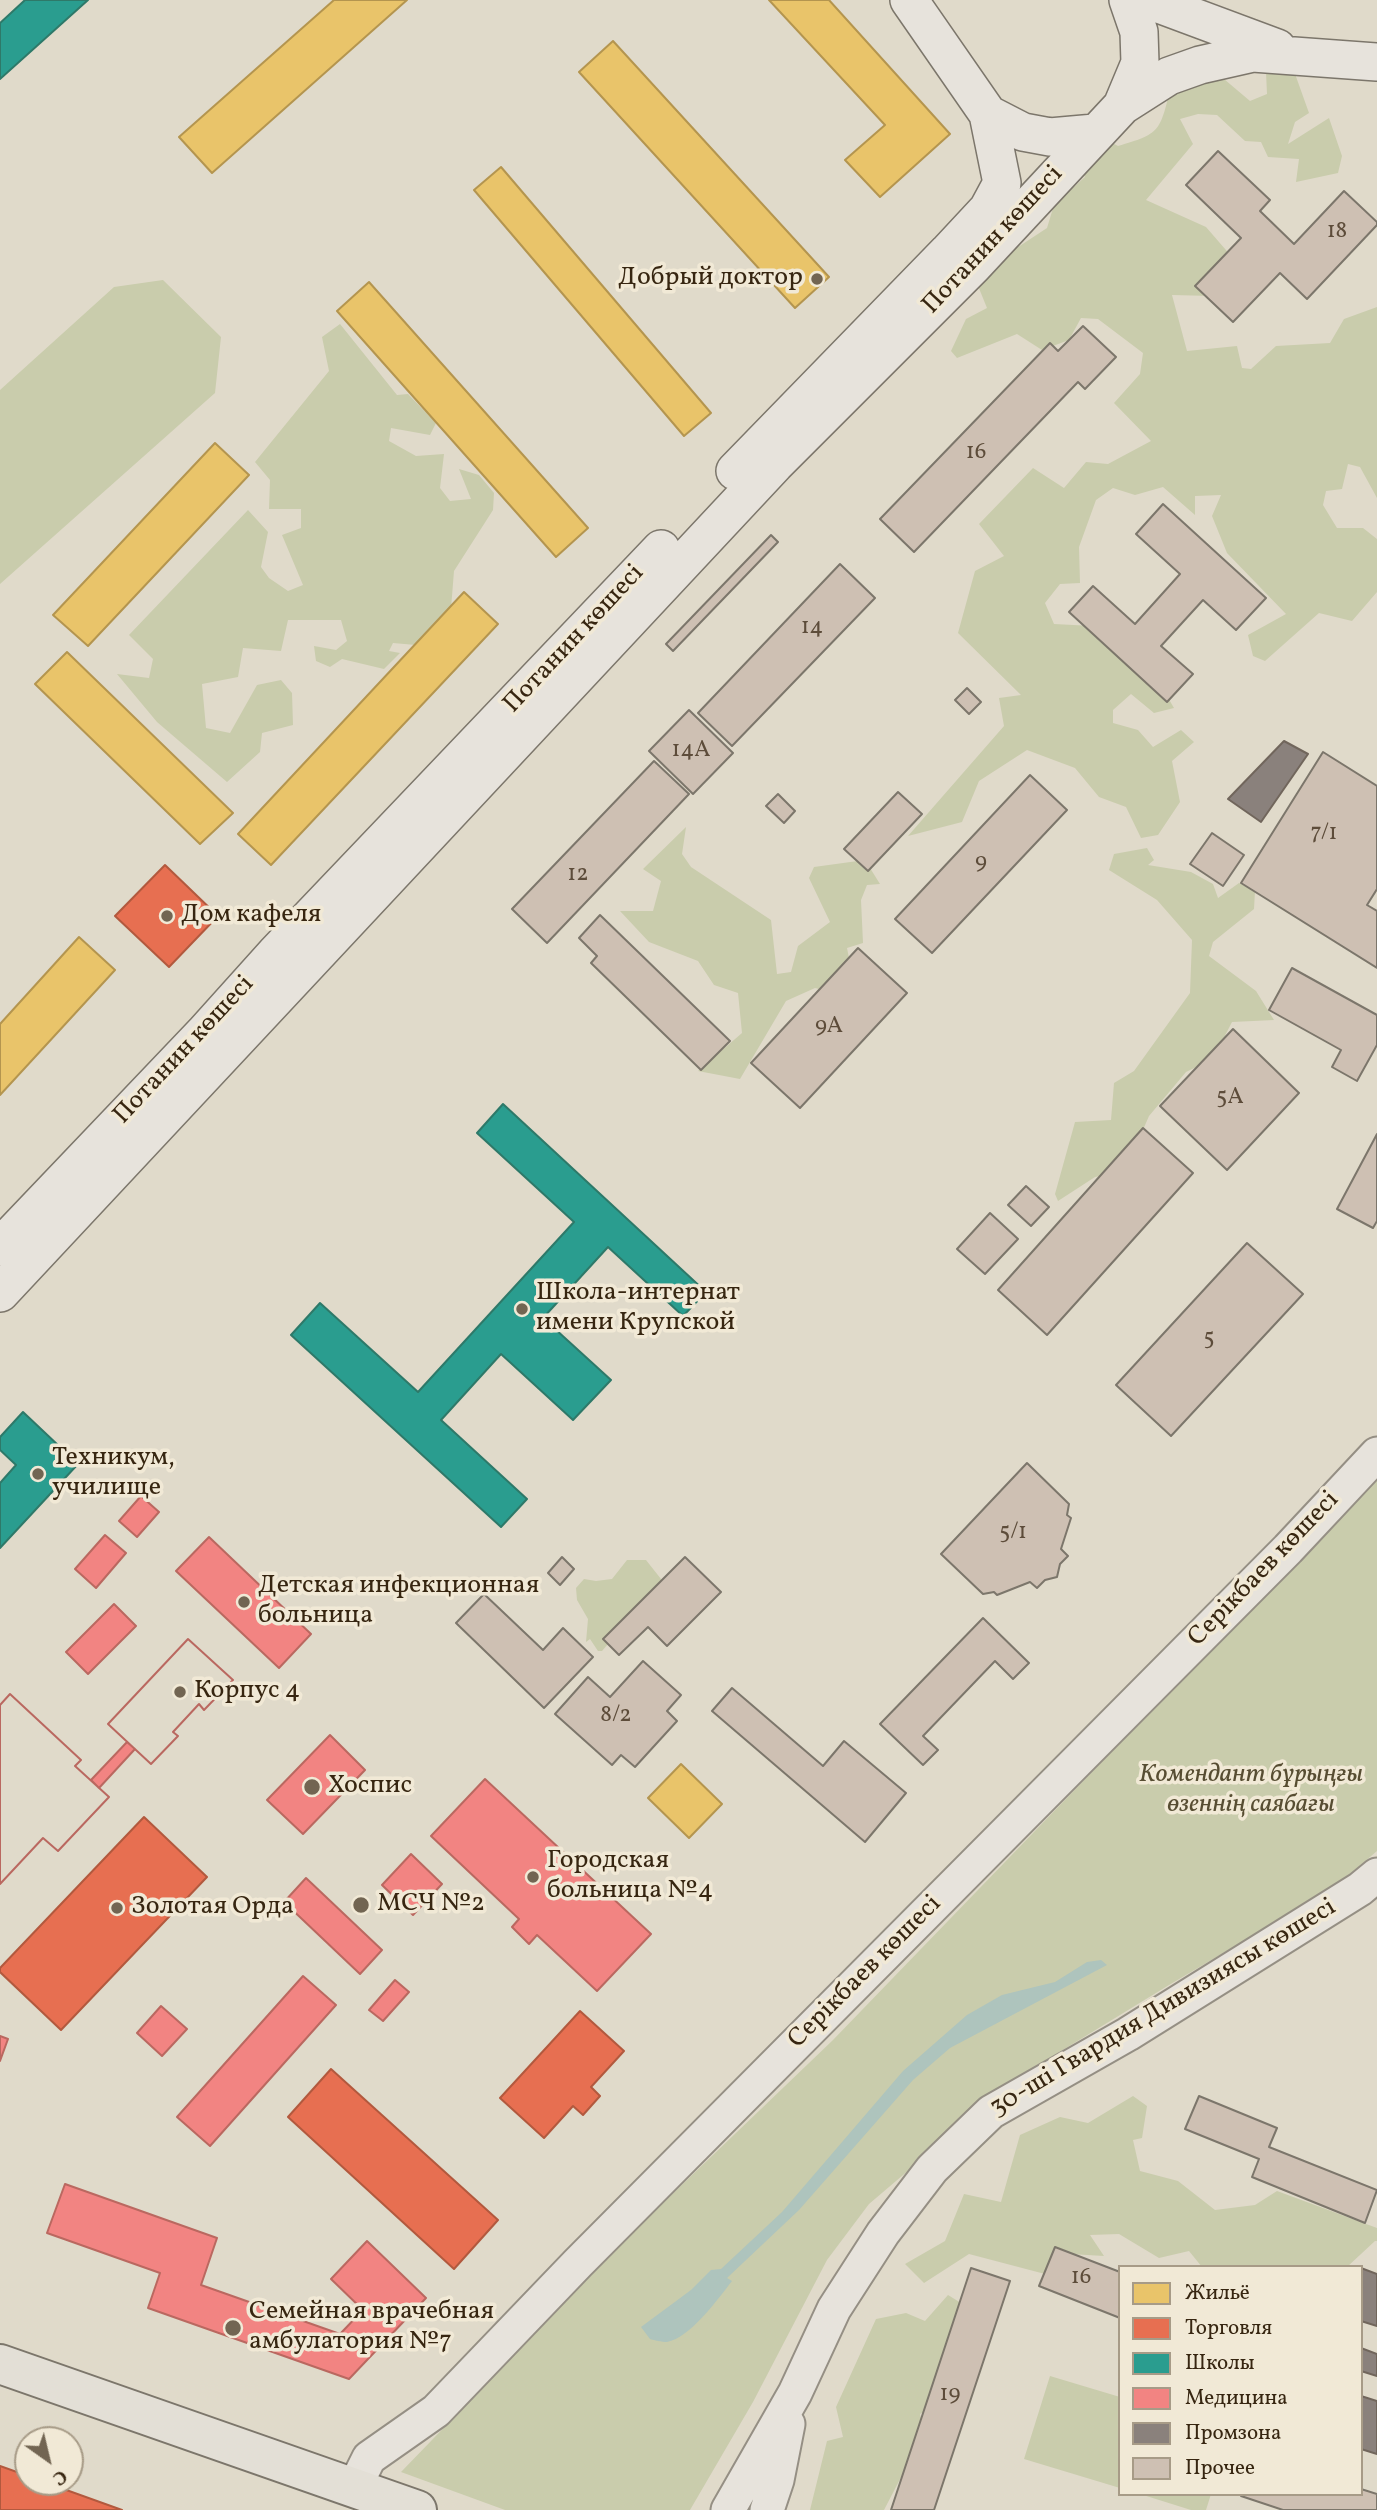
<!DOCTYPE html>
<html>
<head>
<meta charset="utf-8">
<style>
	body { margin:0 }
	#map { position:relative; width:1377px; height:2510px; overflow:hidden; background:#e0daca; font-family:Vollkorn,serif }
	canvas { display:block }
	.legend { position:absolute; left:1118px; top:2265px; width:245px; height:231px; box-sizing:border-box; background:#f1e9d6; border:2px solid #a79b87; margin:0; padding:9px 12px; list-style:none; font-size:21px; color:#372611 }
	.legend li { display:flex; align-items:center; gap:14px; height:35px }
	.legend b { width:35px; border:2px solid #a79b87 }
	.north { position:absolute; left:14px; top:2426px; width:70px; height:70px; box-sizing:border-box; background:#f1e9d6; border:2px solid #a79b87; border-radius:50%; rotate:146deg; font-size:19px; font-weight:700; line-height:28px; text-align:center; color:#372611 }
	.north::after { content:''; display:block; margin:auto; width:24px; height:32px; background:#726552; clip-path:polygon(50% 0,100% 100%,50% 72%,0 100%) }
</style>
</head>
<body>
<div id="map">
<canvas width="1377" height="2510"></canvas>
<ul class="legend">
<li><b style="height:19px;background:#e9c46a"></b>Жильё</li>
<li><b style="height:19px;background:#e76f51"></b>Торговля</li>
<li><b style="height:19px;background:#2a9d8f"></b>Школы</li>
<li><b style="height:19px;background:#f28482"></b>Медицина</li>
<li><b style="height:19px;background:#8a817c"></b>Промзона</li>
<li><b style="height:19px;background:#cec0b3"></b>Прочее</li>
</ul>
<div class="north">С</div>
</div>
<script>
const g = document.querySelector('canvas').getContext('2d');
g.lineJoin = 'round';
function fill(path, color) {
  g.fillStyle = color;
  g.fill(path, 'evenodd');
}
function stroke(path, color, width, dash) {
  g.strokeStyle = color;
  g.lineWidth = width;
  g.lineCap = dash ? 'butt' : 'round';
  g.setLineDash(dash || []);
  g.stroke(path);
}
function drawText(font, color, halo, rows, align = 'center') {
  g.font = font + ' Vollkorn,serif';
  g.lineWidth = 7;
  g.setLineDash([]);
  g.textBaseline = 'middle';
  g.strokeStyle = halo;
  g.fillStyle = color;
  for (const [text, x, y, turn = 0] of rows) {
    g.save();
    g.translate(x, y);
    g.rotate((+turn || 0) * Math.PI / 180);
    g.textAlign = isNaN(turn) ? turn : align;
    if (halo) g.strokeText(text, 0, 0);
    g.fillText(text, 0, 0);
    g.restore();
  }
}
fill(new Path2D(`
	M1294,71L1309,113L1295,122L1288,144L1329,118L1342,156L1338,173L1296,182L1299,159L1268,157L1261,142L1245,141L1217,115L1198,114L1180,119L1193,144L1146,200L1206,227L1232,257L1212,296L1172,295L1187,351L1237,346L1242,368L1251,369L1276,346L1330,343L1344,319L1377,307V498L1360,467L1348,464L1342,489L1326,491L1323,505L1337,528H1363L1377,539V592L1352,621L1319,613L1265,661L1253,656L1248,635L1286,614L1227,553L1212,516L1221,495L1195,496V515L1163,487L1135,495L1113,488L1096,500L1079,547L1080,583L1060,584L1045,603L1054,624L1093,626L1154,674L1174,708L1154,713L1131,694L1113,710V723L1138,730L1153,747L1181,730L1194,742L1172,761L1180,802L1158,835L1141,838L1126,807L1099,797L1075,768L1027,750L979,781L962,822L908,836L1004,726L999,698L1021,695L958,633L975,571L1004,556L979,524L1033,468L1064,488L1086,462L1108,464L1151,441L1114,403L1140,374L1143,353L1098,319L1081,318L1069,340L1042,350L1017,334L957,358L951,351L966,319L987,308L974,276L1047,228L1054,205L1085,177L1079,165L1099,136L1118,146C1160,134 1160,131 1170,90L1192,78L1224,79L1250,101L1267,94L1266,72Z
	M163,280L221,337L215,393L0,584V390L114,287Z
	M340,324L397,395L408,394L436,423L430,435L391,428L389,441L416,456L444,454L440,488L450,501L471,499L459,469L479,475L494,493L493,510L454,571L450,621L427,646L393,643L389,651L400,653L384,669L342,659L330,667L316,661L314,646L336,650L347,641L341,620H288L281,651L243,648L238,677L202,684L206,728L230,733L257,685L281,680L292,693L293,725L262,733L260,752L227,782L157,722L117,674L149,678L153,659L129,635L248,510L268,532L261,567L269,578L288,591L303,585L282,535L301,528V509H269L270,480L255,462L329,371L322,337Z
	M686,827L682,854L691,867L771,920L777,974L791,972L798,946L830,922L809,878L814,867L865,860L880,884L867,885L861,900L863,943L847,948L853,978L835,993L815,988L786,1001L740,1079L698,1071L742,1033L738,993L714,985L698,961L649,942L620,911H653L661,881L643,869Z
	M1147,848L1154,860L1148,865L1191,872L1213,884L1218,898L1239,883L1255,891L1254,909L1213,942L1209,956L1256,991L1274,1020L1232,1022L1213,1059L1186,1072L1149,1116L1125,1171L1095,1177L1058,1201L1055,1194L1075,1122L1111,1120L1114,1083L1134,1071L1190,993L1192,940L1157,900L1109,870L1114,854Z
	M1377,1477V1851L1335,1887L1169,1985L1017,2078L869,2204L827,2260L753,2402L690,2510H505L401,2472L641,2224L833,2040Z
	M627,1560H646L661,1579L666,1594L614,1637L602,1651H598L590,1639L586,1642L588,1619L577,1600L576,1588L584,1579L596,1581L612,1579Z
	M1133,2096L1147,2106L1142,2138L1133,2140L1140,2171L1178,2181L1215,2210L1255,2205L1277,2191L1377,2228V2241H1375L1347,2267H1202L1189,2251L1159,2258L1119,2234L1090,2235L1104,2256L1054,2253L1045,2274L969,2254L924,2283L905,2264L945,2241L964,2194L1001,2202L1020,2135L1060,2117L1088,2123Z
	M948,2295L961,2303L937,2406L920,2414L924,2433L884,2510H810L827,2441L843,2437L836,2407L876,2319L906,2313L925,2321Z
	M1050,2376L1120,2397V2488L1024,2459Z
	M1140,2494H1211L1206,2510H1191Z`), '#c9ccac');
fill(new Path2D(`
	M1101,1960L1107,1965L950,2048L913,2080L799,2210L727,2278L732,2281C718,2299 690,2338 667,2342C662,2342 654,2340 650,2339L641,2327L691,2290L711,2270L721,2269L782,2212L903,2071L967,2015L1002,1995L1055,1982L1087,1962Z`), '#aec4bd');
const homes = new Path2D(`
	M334,0H407L212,173L179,137Z
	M769,0H829L950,134L880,197L845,160L885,125Z
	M613,41L829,277L795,308L579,72Z
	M501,167L711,413L684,436L474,190Z
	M369,282L588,528L556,557L337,311Z
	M215,443L249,475L88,646L53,615Z
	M464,592L498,624L271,865L238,834Z
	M67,652L233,813L200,844L35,684Z
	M79,937L115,970L0,1095V1024Z
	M681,1764L722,1804L689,1838L648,1798Z`);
fill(homes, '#e9c46a');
stroke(homes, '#b4954f', 2);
const shops = new Path2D(`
	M165,865L218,916L169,967L115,916Z
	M144,1817L207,1877L61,2030L0,1972V1968Z
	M580,2011L624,2051L591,2087L600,2096L583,2115L573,2106L544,2138L500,2098Z
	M331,2069L498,2220L454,2269L288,2117Z
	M0,2466L28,2476V2482H44L122,2510H0Z`);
fill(shops, '#e76f51');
stroke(shops, '#b2593e', 2);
const schools = new Path2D(`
	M25,0H88L0,79V23Z
	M503,1104L706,1292L683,1316L608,1247L543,1318L611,1380L573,1420L501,1354L441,1420L527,1499L501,1527L291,1335L320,1303L418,1392L574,1222L477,1133Z
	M23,1412L78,1464L0,1548V1483L16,1465L0,1450V1437Z`);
fill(schools, '#2a9d8f');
stroke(schools, '#2e7969', 2);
const health = new Path2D(`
	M141,1496L159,1512L137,1537L119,1521Z
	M105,1535L126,1553L96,1588L75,1569Z
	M209,1537L311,1634L279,1668L176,1571Z
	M114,1604L136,1626L88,1674L66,1652Z
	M188,1639L233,1680L204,1710L199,1704L173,1732L178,1736L151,1764L108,1724Z
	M188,1639L233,1680L204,1710L199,1704L173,1732L178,1736L151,1764L108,1724Z
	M10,1694L81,1760L75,1766L109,1797L58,1851L43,1838L0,1884V1705Z
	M10,1694L81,1760L75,1766L109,1797L58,1851L43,1838L0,1884V1705Z
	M330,1735L365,1770L303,1834L267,1800Z
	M127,1742L135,1749L99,1788L91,1780Z
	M485,1779L651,1934L597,1991L537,1935L529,1944L512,1927L519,1919L431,1836Z
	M411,1854L442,1884L413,1915L382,1885Z
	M306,1878L382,1950L360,1974L284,1902Z
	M303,1976L336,2005L210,2146L177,2117Z
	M395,1980L409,1992L383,2021L369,2010Z
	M161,2006L187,2029L162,2056L137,2033Z
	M0,2036L8,2039L0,2061Z
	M65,2184L217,2238L201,2285L340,2334L363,2310L331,2279L367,2241L426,2298L349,2379L148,2308L160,2273L47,2233Z`);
fill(health, '#f28482');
stroke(health, '#ba6860', 2);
const industry = new Path2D(`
	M1284,741L1308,754L1261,822L1228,799Z
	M1361,2268L1377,2274V2326L1361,2321Z
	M1361,2348L1377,2354V2376L1361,2371Z
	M1361,2396L1377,2401V2454L1361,2449Z`);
fill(industry, '#8a817c');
stroke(industry, '#71665c', 2);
const building = new Path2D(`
	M1218,151L1270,200L1260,211L1294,244L1344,191L1377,222V225L1307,299L1280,273L1233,322L1195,286L1241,238L1186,185Z
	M1083,326L1116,357L1085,389L1078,382L914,552L880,519L1050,343L1058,351Z
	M1163,504L1266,598L1236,630L1203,600L1161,646L1193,674L1167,702L1069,612L1093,586L1135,624L1180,574L1136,534Z
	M771,535L778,542L673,651L666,644Z
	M840,564L875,598L732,746L698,713Z
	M967,688L981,702L969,714L955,700Z
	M689,710L733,753L693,794L649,751Z
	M1323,752L1377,786V889L1367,905L1377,911V968L1241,883Z
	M654,761L689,794L547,943L512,909Z
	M1030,775L1067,810L932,953L895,919Z
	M898,792L922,814L868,871L844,849Z
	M778,794L795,811L784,823L766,806Z
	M1212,833L1244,855L1223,886L1190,864Z
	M600,915L730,1041L701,1070L591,963L597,956L579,938Z
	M858,948L907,993L800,1108L751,1063Z
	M1292,968L1377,1015V1045L1357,1081L1332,1067L1341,1050L1269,1010Z
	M1233,1029L1299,1093L1227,1170L1160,1106Z
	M1143,1128L1193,1173L1047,1335L998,1290Z
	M1377,1134V1221L1373,1228L1337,1209Z
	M1026,1186L1049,1207L1031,1226L1008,1205Z
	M990,1213L1018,1239L985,1274L957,1249Z
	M1247,1243L1303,1294L1171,1436L1116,1385Z
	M1027,1463L1069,1504L1067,1515L1071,1518L1061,1549L1068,1556L1060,1564L1057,1577L1045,1580L1037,1588L1030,1582L997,1595L994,1592L983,1594L941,1554Z
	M562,1557L574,1569L560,1585L548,1573Z
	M685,1557L721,1592L667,1646L648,1627L619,1655L603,1639Z
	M484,1594L543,1650L563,1628L593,1657L544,1708L456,1623Z
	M983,1618L1029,1663L1013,1679L995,1661L923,1736L938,1750L923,1765L880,1724Z
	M643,1661L681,1695L667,1711L677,1721L635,1767L621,1755L612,1765L555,1714L588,1677L610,1697Z
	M732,1688L823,1766L844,1741L906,1793L865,1842L712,1711Z
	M1199,2096L1277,2128L1269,2147L1377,2190L1365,2223L1252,2177L1259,2159L1185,2129Z
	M1055,2247L1120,2272V2318L1039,2286Z
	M971,2268L1010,2281L934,2510H891Z
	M1361,2489L1377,2494V2510H1283L1241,2496V2494H1361Z`);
fill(building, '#cec0b3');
stroke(building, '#7c766b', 2);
const tertiary = new Path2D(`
	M354,2488L369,2458L436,2411L578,2263L1288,1549L1377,1454
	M728,2510L795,2393L834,2309L883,2233L932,2169L991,2112L1128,2034L1360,1889L1377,1875
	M767,2510L777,2480L788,2424`);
const secondary = new Path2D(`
	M1148,0L1277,48
	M1122,106L1140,63L1139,32L1128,0
	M988,114L1023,132L1050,137L1095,133
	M735,471L948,252L988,209L1002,183L988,114L909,0
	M0,1247L204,1033L275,954L661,549
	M0,1293L775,464L973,266L1122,106L1169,76L1200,65L1253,53L1377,62`);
const primary = new Path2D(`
	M0,2364L417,2510`);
stroke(tertiary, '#958f84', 37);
stroke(secondary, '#7c766b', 40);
stroke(primary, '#7c766b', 42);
stroke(tertiary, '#e7e3dc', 33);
stroke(secondary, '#e7e3dc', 37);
stroke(primary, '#e3dfd6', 38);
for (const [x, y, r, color] of [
	[817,279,7,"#726552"],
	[167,916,7,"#726552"],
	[522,1309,7,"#726552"],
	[38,1474,7,"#726552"],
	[244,1602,7,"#726552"],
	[180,1692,7,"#726552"],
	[312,1787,9,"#726552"],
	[533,1877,7,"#726552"],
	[361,1905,9,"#726552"],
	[117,1908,7,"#726552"],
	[233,2328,9,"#726552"]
]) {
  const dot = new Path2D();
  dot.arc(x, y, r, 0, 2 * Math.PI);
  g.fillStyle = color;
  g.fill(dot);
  stroke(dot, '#f1e9d6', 2.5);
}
drawText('23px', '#5d4c3a', null, [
	["18",1337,233],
	["16",976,454],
	["14",812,629],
	["14А",691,752],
	["7/1",1324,835],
	["9",981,864],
	["12",578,876],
	["9А",829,1028],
	["5А",1230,1099],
	["5",1209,1340],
	["5/1",1013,1534],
	["8/2",616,1717],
	["16",1081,2279],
	["19",950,2396]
]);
drawText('26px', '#372611', '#f1e9d6', [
	["Потанин көшесі",994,241,-47],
	["Потанин көшесі",575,640,-47],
	["Потанин көшесі",185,1051,-47],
	["Серікбаев көшесі",1265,1570,-46],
	["Серікбаев көшесі",866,1973,-45],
	["30-ші Гвардия Дивизиясы көшесі",1164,2009,-31]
]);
drawText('26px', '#372611', '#f1e9d6', [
	["Добрый доктор",803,279,"right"],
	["Дом кафеля",181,916],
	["Школа-интернат",536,1294],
	["имени Крупской",536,1324],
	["Техникум,",52,1459],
	["училище",52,1489],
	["Детская инфекционная",258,1587],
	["больница",258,1617],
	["Корпус 4",194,1692],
	["Хоспис",328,1787],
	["Городская",547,1862],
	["больница №4",547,1892],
	["МСЧ №2",377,1905],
	["Золотая Орда",131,1908],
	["Семейная врачебная",249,2313],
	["амбулатория №7",249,2343]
], 'left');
drawText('italic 26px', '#574d32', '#f1e9d6', [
	["Комендант бұрыңғы",1251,1776],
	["өзеннің саябағы",1251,1806]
]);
</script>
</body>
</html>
